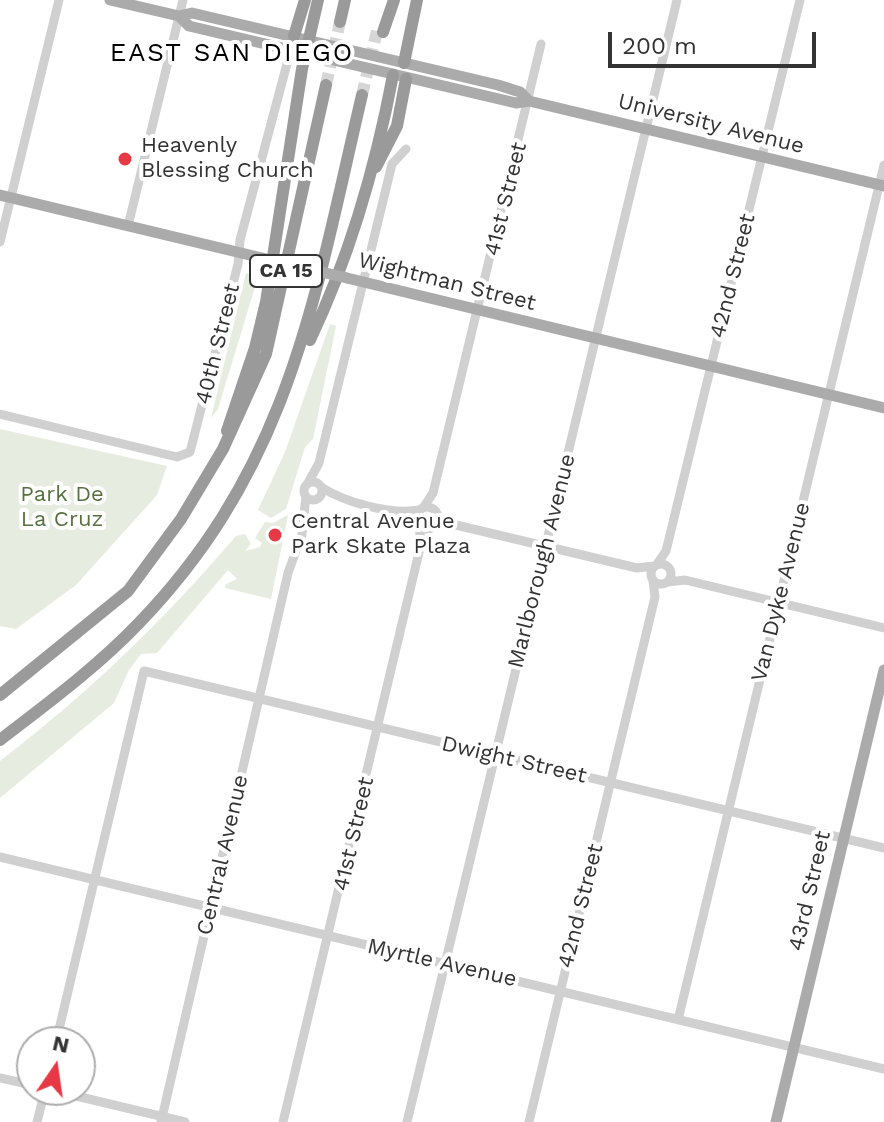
<!DOCTYPE html>
<html>
<head>
<meta charset="utf-8">
<style>
	body { margin:0 }
	#map { position:relative; width:884px; height:1122px; overflow:hidden; background:#fff; font-family:"Work Sans",sans-serif }
	canvas { display:block }
	.north { position:absolute; left:16px; top:1026px; width:80px; height:80px; box-sizing:border-box; background:#fff; border:2px solid #adadad; border-radius:50%; rotate:13deg; font-size:22px; font-weight:700; line-height:32px; text-align:center; color:#333 }
	.north::after { content:''; display:block; margin:auto; width:28px; height:36px; background:#e63946; clip-path:polygon(50% 0,100% 100%,50% 72%,0 100%) }
	.scale { position:absolute; left:608px; top:32px; width:208px; height:36px; box-sizing:border-box; border:4px solid #333; border-top:0; padding-left:10px; font-size:24px; line-height:28px; white-space:nowrap; color:#333; -webkit-text-stroke:6px #fff; paint-order:stroke }
</style>
</head>
<body>
<div id="map">
<canvas width="884" height="1122"></canvas>
<div class="north">N</div>
<div class="scale">200 m</div>
</div>
<script>
const g = document.querySelector('canvas').getContext('2d');
g.lineJoin = 'round';
function fill(path, color) {
  g.fillStyle = color;
  g.fill(path, 'evenodd');
}
function stroke(path, color, width, dash) {
  g.strokeStyle = color;
  g.lineWidth = width;
  g.lineCap = dash ? 'butt' : 'round';
  g.setLineDash(dash || []);
  g.stroke(path);
}
function drawText(font, color, halo, rows, align = 'center') {
  g.font = font + ' "Work Sans",sans-serif';
  g.lineWidth = 8;
  g.setLineDash([]);
  g.textBaseline = 'middle';
  g.strokeStyle = halo;
  g.fillStyle = color;
  for (const [text, x, y, turn = 0] of rows) {
    g.save();
    g.translate(x, y);
    g.rotate((+turn || 0) * Math.PI / 180);
    g.textAlign = isNaN(turn) ? turn : align;
    if (halo) g.strokeText(text, 0, 0);
    g.fillText(text, 0, 0);
    g.restore();
  }
}
fill(new Path2D(`
	M246,273L258,277L218,409L211,418Z
	M330,324L336,326L313,439L305,447L286,509L271,518L258,510L285,452Z
	M0,429L167,466L157,495L76,585L16,629L0,626Z
	M288,515L271,599L225,588L226,584L237,579L228,570L157,653L141,654L129,670L114,703L0,798V761C92,690 161,623 236,536L245,534L251,544L245,551L260,547L262,543L255,538L265,522L273,523Z`), '#e6ecdf');
stroke(new Path2D(`
	M326,85L340,22
	M362,95L377,31`), '#d6d6d6', 12, [12, 6]);
stroke(new Path2D(`
	M128,226L183,0
	M0,242L59,0
	M0,414L177,457L190,452L238,264L240,240L292,45
	M304 491a9 9 0 1 1 18 0a9 9 0 1 1-18 0Z
	M308,483L319,463L392,164L406,149
	M321,487C346,503 391,515 420,510
	M416 518a11 11 0 1 1 22 0a11 11 0 1 1-22 0Z
	M423,508L433,493L541,44
	M434,526L456,525L637,568L654,566
	M301,543L306,496
	M651 574a10 10 0 1 1 20 0a10 10 0 1 1-20 0Z
	M657,564L666,551L800,0
	M668,582L685,580L884,628
	M0,857L884,1069
	M678,1020L884,165
	M56,1042L144,671L884,848
	M0,1078L32,1085
	M51,1090L185,1122
	M37,1122L45,1090
	M161,1122L288,573L301,537
	M283,1122L421,544L419,525
	M407,1122L677,0
	M529,1122L655,597L653,581`), '#d0d0d0', 9);
stroke(new Path2D(`
	M110,0L179,16L192,13L498,85L520,92L529,101
	M179,16L189,26L516,103L529,101L884,186
	M0,195L262,258
	M347,278L884,408
	M776,1122L884,670`), '#ababab', 11);
stroke(new Path2D(`
	M340,22L345,0
	M383,32L394,0
	M294,36L305,0
	M404,63L417,0
	M376,167L397,126L406,79
	M310,340C349,258 376,165 393,75
	M227,431L255,348L266,302L302,69L318,0
	M0,695L128,591L181,519L223,449L266,354L326,85
	M0,740C48,703 97,667 139,623C291,465 314,299 362,95`), '#9a9a9a', 12);
stroke(new Path2D(`
	M262,258L347,278`), '#ababab', 11);
for (const [x, y, r, color] of [
	[125,159,8,"#e63946"],
	[275,535,8,"#e63946"]
]) {
  const dot = new Path2D();
  dot.arc(x, y, r, 0, 2 * Math.PI);
  g.fillStyle = color;
  g.fill(dot);
  stroke(dot, '#fff', 3);
}
for (const [x, y, w] of [
	[286,271,72]
]) {
  const box = new Path2D();
  box.roundRect(x - w / 2, y - 16, w, 32, 6);
  g.fillStyle = '#fff';
  g.fill(box);
  stroke(box, '#333', 2);
}
drawText('bold 20px', '#333', null, [
	["CA 15",286,271]
]);
drawText('22px', '#333', '#fff', [
	["University Avenue",711,124,14],
	["41st Street",506,199,-76],
	["42nd Street",733,276,-76],
	["Wightman Street",447,282,14],
	["40th Street",218,344,-76],
	["Marlborough Avenue",542,561,-76],
	["Van Dyke Avenue",781,592,-76],
	["Dwight Street",514,760,13],
	["41st Street",354,834,-77],
	["Central Avenue",223,855,-77],
	["43rd Street",810,891,-77],
	["42nd Street",581,906,-76],
	["Myrtle Avenue",442,963,13]
]);
drawText('22px', '#333', '#fff', [
	["Heavenly",141,146],
	["Blessing Church",141,171],
	["Central Avenue",291,522],
	["Park Skate Plaza",291,547]
], 'left');
drawText('22px', '#56703f', '#fff', [
	["Park De",62,495],
	["La Cruz",62,520]
]);
g.letterSpacing = '2px';
drawText('26px', '#000', '#fff', [
	["EAST SAN DIEGO",232,53]
]);
g.letterSpacing = '0px';
</script>
</body>
</html>
